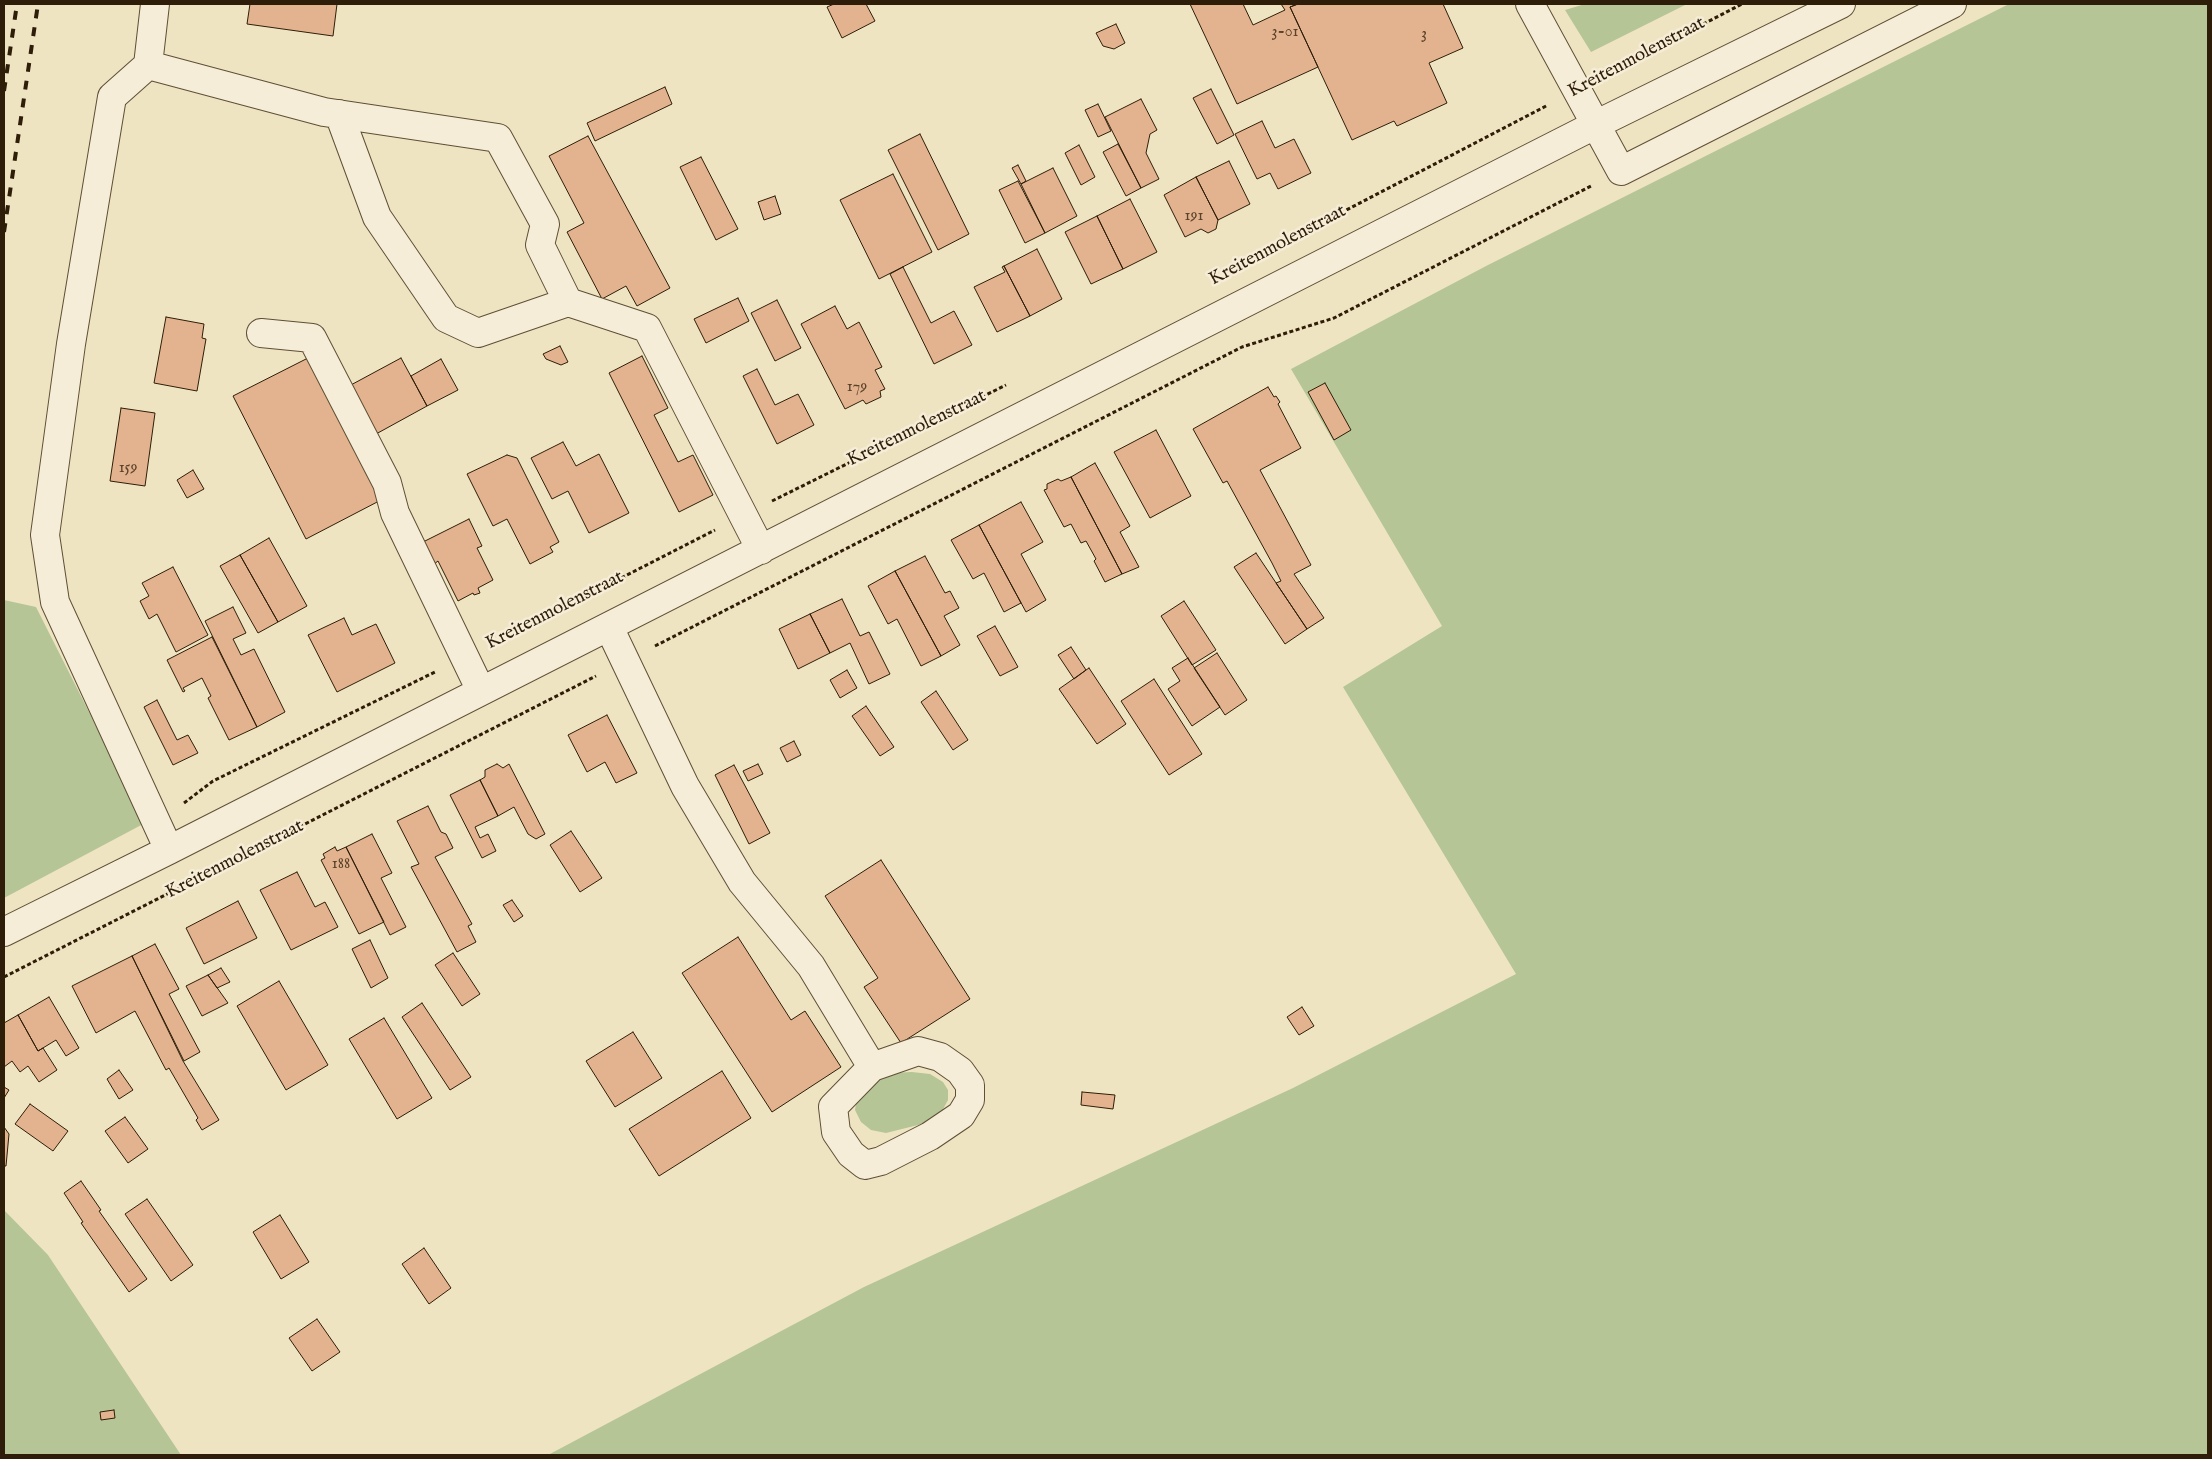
<!DOCTYPE html>
<style>
body{margin:0}
#map{position:relative;width:2212px;height:1459px;overflow:hidden;background:#efe4c1;font-family:"IM FELL English",serif}
canvas{display:block}
.frame{position:absolute;inset:0;border:5px solid #2e1d08;pointer-events:none}
</style>
<div id="map">
<canvas width="2212" height="1459"></canvas>
<div class="frame"></div>
</div>
<script>
const g = document.querySelector('canvas').getContext('2d');
g.lineJoin = 'round';
function fill(path, color) { g.fillStyle = color; g.fill(path, 'evenodd'); }
const toPath = rows => new Path2D(rows.map(r => 'M' + r).join(''));
function stroke(path, color, width, dash) { g.strokeStyle = color; g.lineWidth = width; g.lineCap = dash ? 'butt' : 'round'; g.setLineDash(dash || []); g.stroke(path); }
function drawText(font, color, halo, rows, align = 'center') {
  g.font = font + ' "IM FELL English",serif'; g.lineWidth = 5; g.setLineDash([]); g.textBaseline = 'middle'; g.strokeStyle = halo; g.fillStyle = color; for (const [text, x, y, turn = 0] of rows) {
    g.save(); g.translate(x, y); g.rotate((+turn || 0) * Math.PI / 180); g.textAlign = isNaN(turn) ? turn : align; if (halo) g.strokeText(text, 0, 0); g.fillText(text, 0, 0); g.restore();
  }
}
fill(toPath([
 [1585,4,1687,4,1591,52,1565,10],
 [2009,4,2208,4,2208,1455,548,1455,864,1287,1293,1088,1516,974,1343,687,1442,626,1291,369,1488,265],
 [4,600,36,607,145,823,4,898],
 [912,1072,930,1074,943,1082,948,1090,948,1100,941,1113,922,1124,886,1133,871,1130,861,1122,855,1110,857,1098,870,1081,889,1073],
 [4,1210,48,1255,181,1455,4,1455]
]), '#b5c596');
const building = toPath([
 [250,4,337,4,333,36,247,24,250,4],
 [834,4,866,4,875,21,842,38,827,7,834,4],
 [1190,4,1243,4,1253,25,1285,10,1281,4,1298,4,1290,7,1318,67,1237,104,1190,4],
 [1298,4,1443,4,1463,48,1429,63,1447,103,1397,126,1394,121,1352,140,1290,7,1298,4],
 [1116,24,1125,43,1114,49,1103,46,1096,33,1116,24],
 [665,87,672,104,595,141,587,123,665,87],
 [1211,89,1234,135,1217,144,1193,98,1211,89],
 [1141,99,1157,130,1150,134,1146,153,1159,179,1141,188,1105,117,1141,99],
 [1098,104,1111,131,1098,137,1085,110,1098,104],
 [1262,121,1275,148,1294,139,1311,173,1278,189,1270,173,1257,179,1235,134,1262,121],
 [920,134,969,234,938,250,888,150,920,134],
 [588,136,670,288,637,306,626,286,602,299,567,232,584,223,549,156,588,136],
 [1118,144,1141,188,1126,196,1103,152,1118,144],
 [1079,145,1095,177,1081,185,1065,153,1079,145],
 [701,157,738,229,716,240,680,167,701,157],
 [1229,161,1250,204,1218,220,1196,177,1229,161],
 [1018,165,1026,181,1021,184,1012,168,1018,165],
 [1053,168,1077,216,1045,233,1021,184,1053,168],
 [893,174,932,252,879,279,840,200,893,174],
 [1196,177,1218,220,1216,229,1208,233,1201,229,1185,237,1164,195,1196,177],
 [1018,181,1045,233,1025,243,999,190,1018,181],
 [775,196,781,214,764,220,758,202,775,196],
 [1130,199,1157,252,1123,269,1097,216,1130,199],
 [1097,216,1123,269,1091,284,1065,232,1097,216],
 [1037,249,1062,299,1030,316,1004,266,1037,249],
 [1004,266,1030,316,997,332,974,287,1005,272,1002,267,1004,266],
 [903,267,931,323,954,311,972,345,934,364,890,274,903,267],
 [738,298,749,321,706,343,694,319,738,298],
 [777,300,801,348,775,361,751,313,777,300],
 [835,306,847,329,859,322,882,367,875,370,885,389,880,391,881,397,866,404,863,400,845,409,801,324,835,306],
 [166,317,204,324,202,338,206,339,197,391,154,383,166,317],
 [560,346,568,362,561,365,546,359,543,354,560,346],
 [642,356,668,408,654,415,678,462,693,455,713,495,679,512,609,373,642,356],
 [308,358,381,500,306,539,233,396,308,358],
 [401,358,427,406,376,434,349,386,401,358],
 [441,359,458,390,427,406,411,376,441,359],
 [757,369,775,405,798,394,814,425,777,444,743,376,757,369],
 [1325,383,1351,430,1334,440,1308,392,1325,383],
 [1268,387,1274,397,1276,396,1280,402,1278,404,1301,448,1260,470,1311,565,1294,574,1324,618,1307,629,1276,583,1281,581,1272,563,1227,481,1223,483,1193,429,1268,387],
 [121,408,155,413,145,486,110,481,121,408],
 [1156,430,1191,496,1150,518,1114,452,1156,430],
 [563,442,576,466,599,454,629,513,589,533,568,491,552,499,531,458,563,442],
 [507,455,517,458,559,542,550,547,553,552,530,564,507,519,493,526,467,474,507,455],
 [1095,463,1130,526,1120,532,1139,567,1122,574,1071,477,1095,463],
 [193,470,204,489,187,498,177,480,193,470],
 [1071,477,1122,574,1105,582,1094,561,1096,559,1086,541,1081,543,1071,524,1064,527,1044,490,1047,489,1047,484,1058,479,1061,481,1071,477],
 [1021,502,1043,542,1021,554,1046,600,1026,612,979,525,1021,502],
 [469,519,482,546,477,548,493,580,478,588,480,593,474,595,473,593,458,601,438,561,434,564,423,542,469,519],
 [979,525,1021,603,1004,612,984,573,973,579,951,540,979,525],
 [269,538,307,606,278,622,240,555,269,538],
 [1256,553,1307,629,1285,644,1234,567,1256,553],
 [240,555,278,622,258,633,220,566,240,555],
 [925,556,945,593,950,591,959,608,944,616,960,645,941,656,895,571,925,556],
 [173,567,208,635,176,652,157,614,149,619,140,601,149,596,142,583,173,567],
 [895,571,941,656,921,666,897,619,888,624,868,586,895,571],
 [842,599,860,636,869,632,890,674,869,684,850,643,830,653,810,614,842,599],
 [1184,601,1216,650,1192,665,1161,616,1184,601],
 [233,607,246,633,233,639,241,655,254,649,285,712,257,727,205,621,233,607],
 [810,614,830,653,798,669,779,629,810,614],
 [344,618,352,635,376,624,395,663,337,692,308,635,344,618],
 [995,626,1018,667,1000,676,977,636,995,626],
 [212,637,257,727,229,740,208,698,211,696,202,678,183,688,185,691,183,692,167,660,212,637],
 [1071,647,1086,670,1074,679,1058,655,1071,647],
 [1217,653,1247,700,1225,715,1194,668,1217,653],
 [1188,658,1220,707,1192,726,1168,689,1180,681,1172,668,1188,658],
 [1089,668,1126,724,1097,744,1059,689,1089,668],
 [847,670,857,688,840,698,830,680,847,670],
 [1154,679,1202,754,1169,775,1121,701,1154,679],
 [936,691,968,740,953,750,921,702,936,691],
 [157,700,177,740,188,735,198,753,173,765,144,707,157,700],
 [866,706,894,747,880,756,852,716,866,706],
 [607,715,637,773,616,783,605,762,587,772,568,735,607,715],
 [794,741,801,755,787,762,780,748,794,741],
 [497,764,503,768,509,764,545,834,536,839,528,834,514,807,498,816,480,780,485,777,485,770,497,764],
 [758,764,763,774,748,781,743,771,758,764],
 [734,765,770,833,749,844,715,775,734,765],
 [480,780,498,816,475,827,480,838,488,834,496,851,482,858,450,795,480,780],
 [428,806,441,832,446,834,453,848,435,857,472,924,468,926,476,942,457,952,411,867,419,864,397,821,428,806],
 [571,831,602,878,580,892,550,845,571,831],
 [372,834,392,873,381,878,406,927,390,935,346,847,372,834],
 [335,847,337,851,346,847,384,922,359,934,321,860,325,858,323,854,335,847],
 [881,860,970,999,901,1043,864,987,878,978,825,896,881,860],
 [297,872,315,907,325,902,338,927,291,950,260,890,297,872],
 [512,900,523,916,514,922,503,905,512,900],
 [238,901,257,938,204,964,186,928,238,901],
 [738,937,791,1020,805,1011,841,1067,772,1112,682,973,738,937],
 [370,940,388,978,371,988,352,949,370,940],
 [155,944,179,989,169,994,200,1052,184,1061,132,956,155,944],
 [453,953,480,994,462,1006,435,965,453,953],
 [132,956,183,1061,219,1120,202,1130,196,1120,198,1118,169,1068,166,1070,135,1011,96,1033,72,986,132,956],
 [221,968,230,982,217,988,208,975,221,968],
 [208,975,228,1003,202,1016,186,986,208,975],
 [279,981,328,1065,286,1090,237,1006,279,981],
 [49,997,79,1048,66,1056,56,1040,38,1051,18,1015,49,997],
 [422,1003,471,1077,450,1090,402,1017,422,1003],
 [1302,1007,1314,1026,1299,1035,1287,1017,1302,1007],
 [18,1015,38,1051,43,1048,57,1070,39,1082,28,1066,20,1072,12,1061,4,1067,4,1023,18,1015],
 [384,1018,432,1098,397,1119,349,1039,384,1018],
 [633,1032,662,1078,615,1107,586,1061,633,1032],
 [119,1070,133,1090,119,1099,107,1079,119,1070],
 [722,1071,751,1118,659,1176,629,1129,722,1071],
 [4,1087,9,1090,4,1098,4,1087],
 [1082,1092,1115,1095,1113,1109,1081,1105,1082,1092],
 [30,1104,68,1131,53,1151,15,1124,30,1104],
 [125,1117,148,1149,128,1163,105,1131,125,1117],
 [4,1127,9,1134,6,1166,4,1166,4,1127],
 [81,1181,101,1210,99,1211,147,1279,129,1292,81,1223,83,1222,64,1193,81,1181],
 [147,1199,193,1265,171,1281,125,1214,147,1199],
 [280,1215,309,1262,281,1279,253,1232,280,1215],
 [424,1248,451,1288,429,1304,402,1264,424,1248],
 [317,1319,340,1352,312,1371,289,1338,317,1319],
 [114,1410,115,1418,101,1420,100,1412,114,1410]
]);
fill(building, '#e2b38e');
stroke(building, '#2e1d08', 1);
const minor = toPath([
 [155,4,148,65,324,112,498,138,545,224,540,245,568,302,647,328,761,550],
 [1530,4,1621,171,1952,4],
 [148,65,112,97,71,344,45,535,55,602,169,850],
 [339,114,377,217,446,318,478,333,568,302],
 [261,333,312,338,387,483,395,513,481,691],
 [609,627,685,786,742,882,811,966,872,1067,833,1107,836,1132,851,1154,865,1165,881,1161,930,1136,961,1115,970,1100,970,1085,960,1071,940,1057,918,1051,872,1067],
 [4,932,169,850,1595,125,1841,4]
]);
stroke(minor, '#5e4f36', 30);
stroke(toPath([
 [1605,75,1742,4],
 [1237,267,1548,105],
 [772,501,1006,385],
 [494,643,715,530],
 [655,646,1242,347,1334,318,1593,185],
 [184,803,213,781,437,671],
 [4,977,596,676]
]), '#2e1d08', 3, [4, 2.5]);
stroke(minor, '#f5edd7', 28);
stroke(toPath([
 [4,91,17,4],
 [4,232,38,4]
]), '#2e1d08', 4, [9, 9]);
drawText('16px', '#5b422a', null, [
 ["3-01",1285,33],
 ["3",1424,35],
 ["191",1194,217],
 ["179",857,388],
 ["159",128,469],
 ["188",341,865]
]);
drawText('19px', '#2e1d08', '#f5edd7', [
 ["Kreitenmolenstraat",1637,58,-28],
 ["Kreitenmolenstraat",1278,246,-28],
 ["Kreitenmolenstraat",917,429,-26],
 ["Kreitenmolenstraat",555,611,-27],
 ["Kreitenmolenstraat",235,860,-27]
]);
</script>
